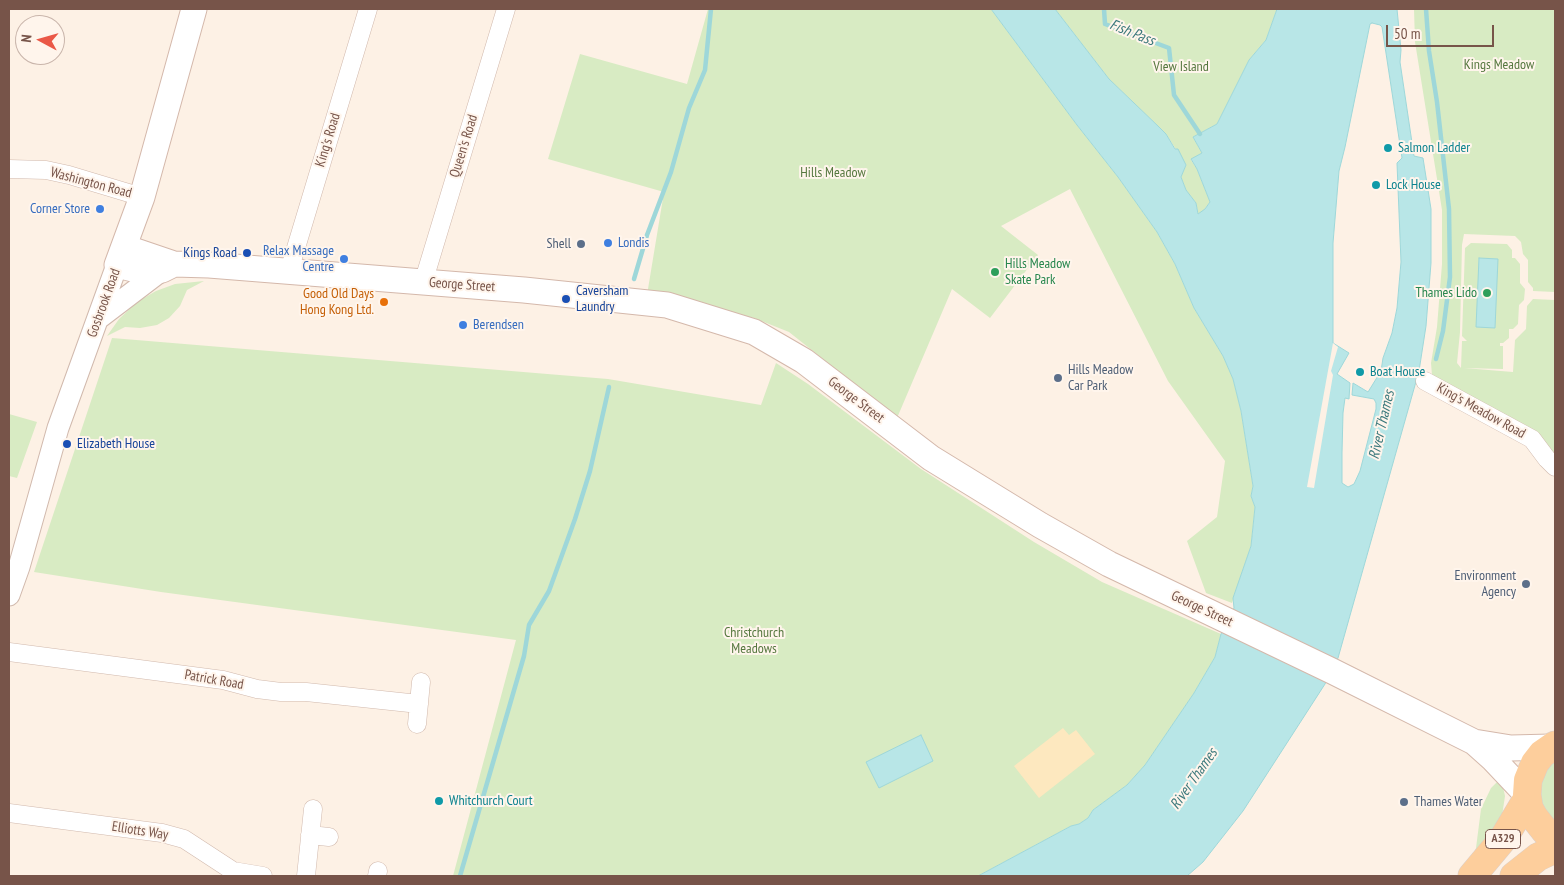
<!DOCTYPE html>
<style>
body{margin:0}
#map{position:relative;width:1564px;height:885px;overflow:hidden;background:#fdf1e5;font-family:"PT Sans Narrow",sans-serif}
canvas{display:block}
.frame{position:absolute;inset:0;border:10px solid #775449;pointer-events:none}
.north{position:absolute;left:15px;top:15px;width:50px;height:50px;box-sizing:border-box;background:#fff5ec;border:1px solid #c9b5ab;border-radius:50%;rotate:276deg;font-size:14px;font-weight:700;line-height:20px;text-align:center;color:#775449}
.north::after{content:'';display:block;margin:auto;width:18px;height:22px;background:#ea5847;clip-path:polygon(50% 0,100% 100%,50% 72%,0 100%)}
.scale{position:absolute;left:1386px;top:25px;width:108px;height:22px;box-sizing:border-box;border:2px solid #775449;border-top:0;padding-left:6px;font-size:15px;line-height:18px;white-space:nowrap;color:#775449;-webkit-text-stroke:4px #fff5ec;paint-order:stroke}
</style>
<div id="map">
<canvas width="1564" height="885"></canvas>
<div class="frame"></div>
<div class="north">N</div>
<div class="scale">50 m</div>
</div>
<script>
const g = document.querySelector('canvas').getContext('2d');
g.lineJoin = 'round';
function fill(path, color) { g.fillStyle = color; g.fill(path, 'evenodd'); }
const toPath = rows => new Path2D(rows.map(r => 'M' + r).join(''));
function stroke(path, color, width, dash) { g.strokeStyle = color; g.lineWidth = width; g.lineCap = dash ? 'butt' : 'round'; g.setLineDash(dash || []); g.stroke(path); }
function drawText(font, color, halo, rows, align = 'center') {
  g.font = font + ' "PT Sans Narrow",sans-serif'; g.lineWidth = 4; g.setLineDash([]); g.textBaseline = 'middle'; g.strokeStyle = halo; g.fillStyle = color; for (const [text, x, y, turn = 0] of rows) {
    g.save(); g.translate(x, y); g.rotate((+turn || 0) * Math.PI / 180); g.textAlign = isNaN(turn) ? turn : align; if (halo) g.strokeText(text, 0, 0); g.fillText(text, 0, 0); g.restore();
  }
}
fill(toPath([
 [708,9,991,9,1077,125,1118,177,1157,232,1175,264,1194,308,1223,356,1233,379,1241,411,1253,486,1251,496,1255,507,1251,546,1232,603,1206,593,1187,541,1217,517,1225,461,1168,381,1070,189,1001,226,1038,255,990,318,952,289,897,418,789,332,754,318,647,295,664,192,548,159,580,54,687,84],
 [1055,9,1277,9,1266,40,1249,60,1217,124,1193,137,1202,153,1191,160,1197,169,1210,202,1201,214,1198,213,1196,203,1186,190,1181,177,1186,165,1166,134,1109,79],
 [1414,9,1555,9,1555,292,1533,291,1533,288,1528,282,1528,260,1523,254,1521,242,1515,236,1464,234,1462,245,1460,332,1457,363,1461,368,1462,341,1467,341,1462,336,1465,248,1471,243,1507,244,1512,250,1512,258,1515,258,1520,264,1520,283,1525,289,1524,300,1519,305,1518,324,1513,329,1509,329,1509,338,1503,343,1500,343,1500,346,1503,346,1503,369,1464,368,1513,372,1515,340,1526,329,1527,306,1533,299,1555,300,1555,463,1435,380,1432,375,1431,363,1437,327,1442,264,1442,210,1415,42],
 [204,281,187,290,180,306,169,318,157,325,140,328,125,327,107,336,119,319,137,302,156,291,175,284],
 [112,338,608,379,761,405,776,363,808,384,921,469,1034,542,1102,582,1221,634,1215,657,1194,693,1145,765,1127,785,1093,810,1088,818,1079,824,1071,826,978,876,453,876,516,640,161,592,34,572],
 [9,414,37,422,17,478,9,476],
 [1555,761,1555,823,1542,806,1539,793,1541,780,1547,769],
 [1501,778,1505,796,1502,816,1472,861,1476,848,1481,809,1491,788]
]), '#d8ebc3');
fill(toPath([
 [1063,728,1069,735,1076,730,1095,754,1039,798,1014,766]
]), '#fde8bf');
const water = toPath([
 [991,9,1055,9,1109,79,1159,127,1166,134,1175,149,1178,149,1186,165,1181,177,1186,190,1196,203,1198,214,1205,209,1210,202,1197,169,1191,159,1202,153,1193,137,1217,124,1249,60,1266,40,1277,9,1397,9,1401,50,1400,62,1414,156,1423,158,1431,209,1431,263,1426,326,1419,371,1338,658,1325,684,1243,811,1203,862,1187,876,978,876,1071,826,1079,824,1088,818,1093,810,1127,785,1145,765,1194,693,1215,657,1221,634,1234,608,1233,598,1251,546,1255,507,1251,496,1253,486,1241,411,1233,379,1223,356,1194,308,1175,264,1157,232,1118,177,1077,125,991,9],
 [1372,23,1380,25,1382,27,1402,158,1397,163,1401,262,1397,308,1392,333,1383,358,1381,371,1368,392,1353,383,1352,395,1374,399,1376,403,1376,409,1360,471,1354,484,1348,487,1342,483,1342,453,1343,413,1345,398,1349,399,1350,383,1337,374,1349,353,1333,343,1333,243,1339,171,1345,147,1370,24,1372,23],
 [1479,258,1498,259,1495,328,1476,327,1479,258],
 [921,735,933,761,879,788,866,762,921,735]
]);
fill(water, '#b8e6e7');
stroke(water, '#9ed7d9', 1);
fill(toPath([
 [1333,343,1338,347,1331,371,1333,375,1314,488,1307,487]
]), '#fdf1e5');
stroke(toPath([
 [1104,9,1105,24,1169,48,1174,95,1200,134],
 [1426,9,1429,51,1437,102,1449,209,1450,277,1443,331,1436,359],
 [634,279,647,235,671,172,689,108,705,70,711,9],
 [460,876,524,656,529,625,549,591,575,519,590,471,609,387]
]), '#9ed7d9', 4.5);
const minor = toPath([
 [9,169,46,170,69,175,142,197],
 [289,271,368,9],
 [423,283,506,9],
 [1425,381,1532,439,1547,459,1555,467],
 [9,652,223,680,257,689,281,692,306,692,419,704],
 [417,724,421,682],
 [9,813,162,833,184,839,233,871,263,876],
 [310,835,329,837],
 [306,876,313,809],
 [377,876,378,871]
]);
const tertiary = toPath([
 [99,318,162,270],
 [9,595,19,567,58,428,117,265]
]);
const secondary = toPath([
 [124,247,174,264,209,265,524,290,667,305,754,332,804,361,931,458,1040,525,1109,564,1332,671,1474,742,1493,759,1527,795],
 [174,264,162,270,145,272,117,265,142,197,194,9],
 [1474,742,1511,748,1551,747]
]);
const primary = toPath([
 [1555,745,1542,754,1535,763,1528,780,1527,795,1529,808,1534,817,1545,831,1555,837],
 [1472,876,1503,839,1527,799],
 [1514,876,1538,857,1555,849]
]);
stroke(minor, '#d1b9ad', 19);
stroke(tertiary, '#d1b9ad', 23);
stroke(secondary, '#d4b8ab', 27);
stroke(primary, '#d9cfcc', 29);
stroke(minor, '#fff', 18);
stroke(tertiary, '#fff', 21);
stroke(secondary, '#fff', 25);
stroke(primary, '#fdce9c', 28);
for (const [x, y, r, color] of [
 [1388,148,5,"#0f9aa8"],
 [1376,185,5,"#0f9aa8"],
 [100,209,5,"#3f7fe0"],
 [608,243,5,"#3f7fe0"],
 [581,244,5,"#5c6f8a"],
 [247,253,5,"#1a4fb4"],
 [344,259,5,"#3f7fe0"],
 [995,272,5,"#2e9e5b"],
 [1487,293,5,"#2e9e5b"],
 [566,299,5,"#1a4fb4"],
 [384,302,5,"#e8710a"],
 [463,325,5,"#3f7fe0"],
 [1360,372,5,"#0f9aa8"],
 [1058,378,5,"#5c6f8a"],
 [67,444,5,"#1a4fb4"],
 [1526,584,5,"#5c6f8a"],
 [439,801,5,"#0f9aa8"],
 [1404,802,5,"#5c6f8a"]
]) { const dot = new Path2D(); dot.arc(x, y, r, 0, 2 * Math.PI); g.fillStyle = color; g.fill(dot); stroke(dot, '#fff5ec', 2); }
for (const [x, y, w] of [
 [1503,839,35]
]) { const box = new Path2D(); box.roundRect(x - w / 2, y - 9.5, w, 19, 4); g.fillStyle = '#fff5ec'; g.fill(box); stroke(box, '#775449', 1); }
drawText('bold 12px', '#775449', null, [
 ["A329",1503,839]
]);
drawText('14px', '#55773e', '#fff5ec', [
 ["Kings Meadow",1499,65],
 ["View Island",1181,67],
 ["Hills Meadow",833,173],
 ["Christchurch",754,633],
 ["Meadows",754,649]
]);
drawText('14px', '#775449', '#fff5ec', [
 ["King's Road",328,140,-73],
 ["Queen's Road",464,146,-73],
 ["Washington Road",91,183,15],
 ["George Street",462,285,4],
 ["Gosbrook Road",104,303,-70],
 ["George Street",856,400,37],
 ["King's Meadow Road",1481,411,29],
 ["George Street",1202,609,25],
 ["Patrick Road",214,680,10],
 ["Elliotts Way",140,831,9]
]);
drawText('14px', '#0d838f', '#fff5ec', [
 ["Salmon Ladder",1398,148],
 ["Lock House",1386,185],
 ["Boat House",1370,372],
 ["Whitchurch Court",449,801]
], 'left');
drawText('14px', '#366cbe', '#fff5ec', [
 ["Corner Store",90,209],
 ["Londis",618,243,"left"],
 ["Relax Massage",334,251],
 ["Centre",334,267],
 ["Berendsen",473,325,"left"]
], 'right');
drawText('14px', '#4e5e75', '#fff5ec', [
 ["Shell",571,244],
 ["Hills Meadow",1068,370,"left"],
 ["Car Park",1068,386,"left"],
 ["Environment",1516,576],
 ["Agency",1516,592],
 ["Thames Water",1414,802,"left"]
], 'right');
drawText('14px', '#164399', '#fff5ec', [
 ["Kings Road",237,253,"right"],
 ["Caversham",576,291],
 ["Laundry",576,307],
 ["Elizabeth House",77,444]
], 'left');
drawText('14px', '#27864d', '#fff5ec', [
 ["Hills Meadow",1005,264],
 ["Skate Park",1005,280],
 ["Thames Lido",1477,293,"right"]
], 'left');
drawText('14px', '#c56008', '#fff5ec', [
 ["Good Old Days",374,294],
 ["Hong Kong Ltd.",374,310]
], 'right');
drawText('italic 15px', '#3c797c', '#fff5ec', [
 ["Fish Pass",1132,33,22],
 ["River Thames",1382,425,-77],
 ["River Thames",1194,779,-55]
]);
</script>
